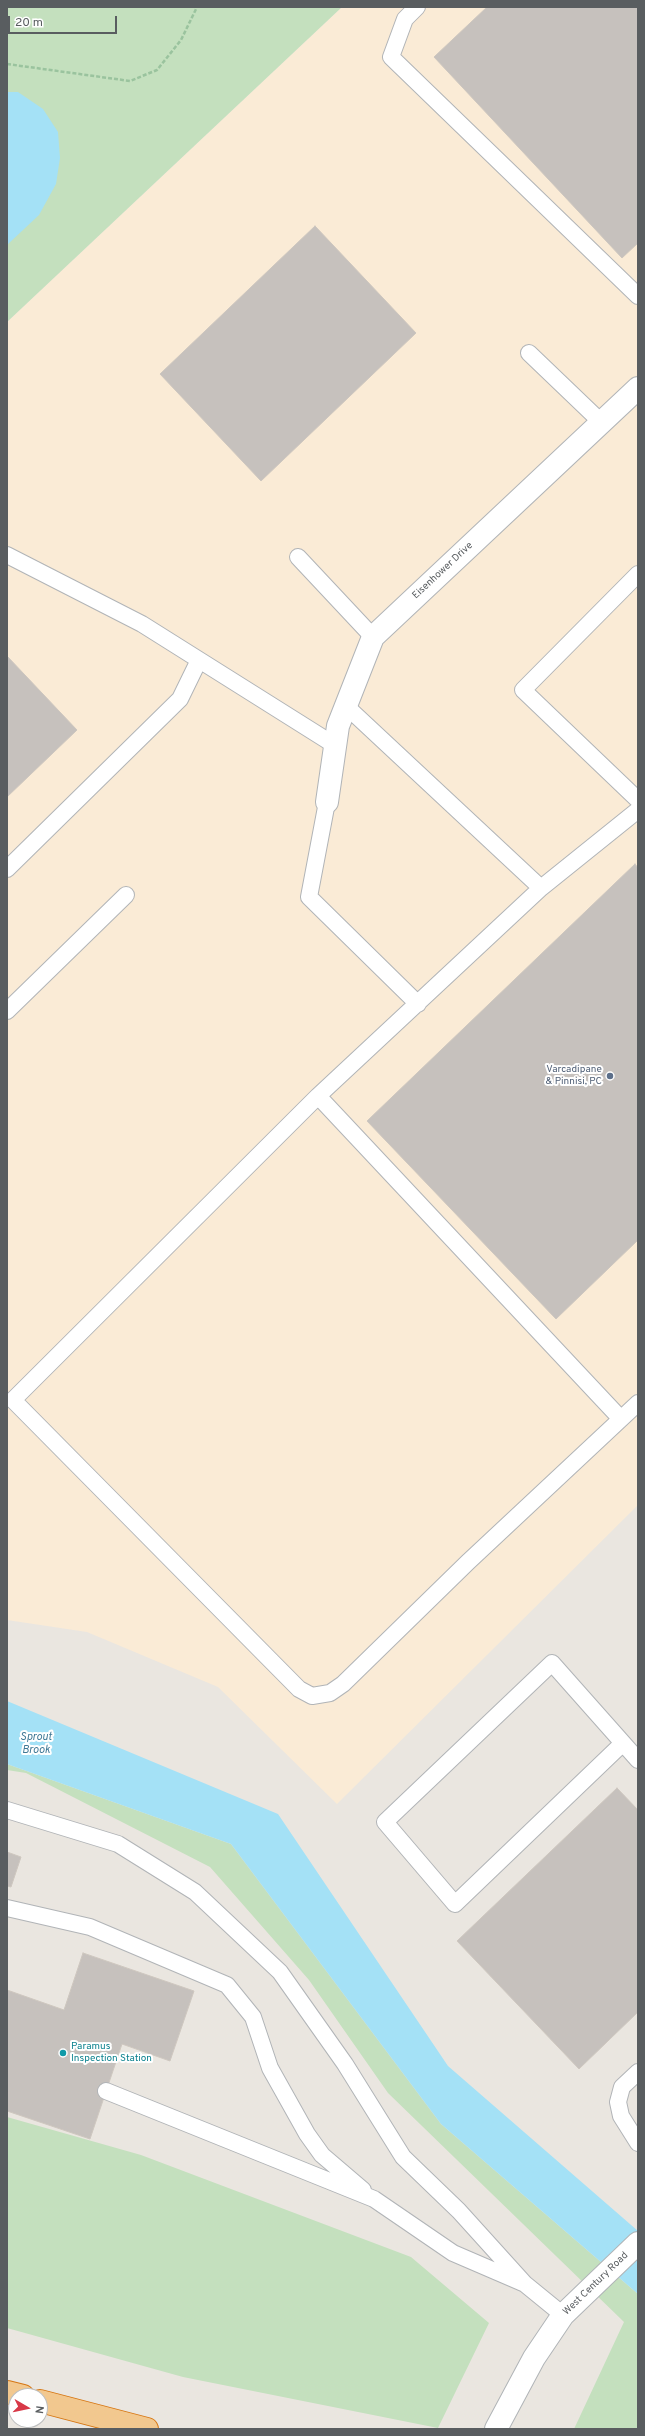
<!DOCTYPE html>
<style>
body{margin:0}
#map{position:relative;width:645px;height:2436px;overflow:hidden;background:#eae6e0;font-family:Overpass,sans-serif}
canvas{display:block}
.frame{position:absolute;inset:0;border:8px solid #595d60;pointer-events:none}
.north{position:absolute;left:8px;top:2388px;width:40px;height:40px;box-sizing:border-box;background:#fff;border:1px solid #bdbebf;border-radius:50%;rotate:99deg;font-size:11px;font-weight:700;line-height:16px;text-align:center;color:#595d60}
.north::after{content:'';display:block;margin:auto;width:14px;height:18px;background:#d83948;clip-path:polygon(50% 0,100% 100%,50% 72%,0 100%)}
.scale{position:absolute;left:8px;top:16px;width:109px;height:18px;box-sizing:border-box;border:2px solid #595d60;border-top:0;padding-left:5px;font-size:12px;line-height:14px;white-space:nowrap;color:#595d60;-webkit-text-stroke:3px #fff;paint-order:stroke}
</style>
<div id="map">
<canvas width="645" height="2436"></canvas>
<div class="frame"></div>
<div class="north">N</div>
<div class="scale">20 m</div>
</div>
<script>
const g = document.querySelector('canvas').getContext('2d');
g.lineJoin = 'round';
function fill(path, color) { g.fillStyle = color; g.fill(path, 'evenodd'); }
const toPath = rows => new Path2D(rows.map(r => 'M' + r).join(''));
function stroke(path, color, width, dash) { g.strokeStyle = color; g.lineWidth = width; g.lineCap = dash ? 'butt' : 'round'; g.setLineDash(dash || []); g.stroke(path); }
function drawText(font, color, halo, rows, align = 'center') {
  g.font = font + ' Overpass,sans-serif'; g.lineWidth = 4; g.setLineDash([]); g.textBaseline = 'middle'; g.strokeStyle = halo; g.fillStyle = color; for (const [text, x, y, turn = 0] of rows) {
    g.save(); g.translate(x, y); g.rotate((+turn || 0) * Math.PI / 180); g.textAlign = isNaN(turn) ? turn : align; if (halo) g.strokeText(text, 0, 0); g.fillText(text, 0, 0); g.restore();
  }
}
fill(toPath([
 [342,7,638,7,638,1505,337,1804,218,1687,87,1632,7,1620,7,322]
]), '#faebd6');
fill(toPath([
 [7,7,342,7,7,322],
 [7,1764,231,1844,441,2124,638,2294,638,2429,574,2429,624,2322,388,2093,309,1980,210,1867,26,1773,7,1770],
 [7,2117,141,2155,411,2257,489,2323,438,2428,183,2377,7,2328]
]), '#c4e0be');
fill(toPath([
 [7,92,18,92,43,109,58,132,60,158,56,184,39,215,7,245],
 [7,1701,278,1814,448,2066,638,2231,638,2294,441,2124,231,1844,7,1764]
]), '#a4e1f6');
const building = toPath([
 [487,7,638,7,638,243,622,258,434,57,487,7],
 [315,226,416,333,261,481,160,374,315,226],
 [7,656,77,730,7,797,7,656],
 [635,864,638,868,638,1240,556,1319,367,1121,635,864],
 [617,1788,638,1810,638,2012,579,2069,457,1941,617,1788],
 [7,1852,21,1857,11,1887,7,1886,7,1852],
 [83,1953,194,1991,170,2061,122,2044,90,2139,7,2111,7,1990,64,2010,83,1953]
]);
fill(building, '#c6c1bd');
stroke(building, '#cec7bf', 1);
const lane = toPath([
 [417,7,405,19,391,57,638,296],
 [529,353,601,422],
 [7,555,142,624,336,746],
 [298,557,373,637],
 [638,574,523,690,638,800],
 [346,706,541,888],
 [327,802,309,897,418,1004],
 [638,810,541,888,318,1096,13,1400,299,1689,312,1696,330,1693,343,1684,468,1562,638,1403],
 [7,869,180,699,199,660],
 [7,1011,126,895],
 [318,1096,621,1419],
 [622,1744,455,1904,385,1822,552,1663,638,1760],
 [7,1810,118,1844,195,1892,280,1972,345,2064,403,2157,459,2211,525,2284,453,2253,374,2199,106,2091],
 [7,1908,90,1927,227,1985,253,2017,270,2068,307,2134,322,2155,363,2190],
 [638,2072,622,2087,618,2102,621,2116,638,2143],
 [525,2284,563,2315]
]);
const street = toPath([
 [327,802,338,726,373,637,638,388]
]);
const secondary = toPath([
 [496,2429,534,2358,563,2315,638,2243]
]);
const highway = toPath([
 [7,2392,23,2396],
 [40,2401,147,2429]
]);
stroke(lane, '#b1b4b7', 18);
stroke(street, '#b1b4b7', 24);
stroke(secondary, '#b0b4b7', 24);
stroke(highway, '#d67714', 24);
stroke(toPath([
 [7,64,130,81,157,70,181,40,197,7]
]), '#9ac39e', 2.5, [4, 2]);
stroke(lane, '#fff', 16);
stroke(street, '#fff', 22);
stroke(secondary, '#fff', 22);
stroke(highway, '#f2c88f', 22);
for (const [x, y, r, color] of [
 [610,1076,4,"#5c6f8a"],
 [63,2053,4,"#0f9aa8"]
]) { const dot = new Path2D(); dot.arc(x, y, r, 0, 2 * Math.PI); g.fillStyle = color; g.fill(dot); stroke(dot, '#fff', 1.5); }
drawText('10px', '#595d60', '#fff', [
 ["Eisenhower Drive",443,571,-43],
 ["West Century Road",596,2284,-44]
]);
drawText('10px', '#4e5e75', '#fff', [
 ["Varcadipane",602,1070],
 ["& Pinnisi, PC",602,1082]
], 'right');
drawText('10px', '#0d838f', '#fff', [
 ["Paramus",71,2047],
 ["Inspection Station",71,2059]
], 'left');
drawText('italic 11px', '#3f7895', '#fff', [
 ["Sprout",36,1738],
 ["Brook",36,1751]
]);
</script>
